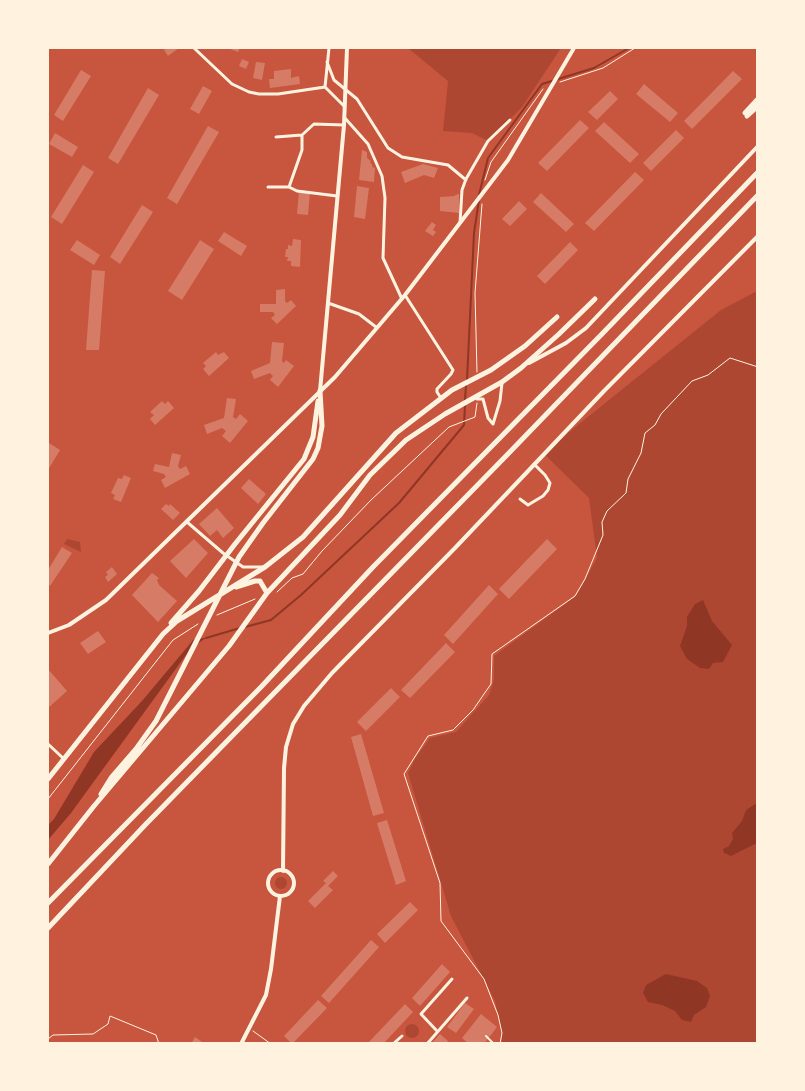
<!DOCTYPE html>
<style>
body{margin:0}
#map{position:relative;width:805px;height:1091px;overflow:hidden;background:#c8553d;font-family:"Alegreya Sans",sans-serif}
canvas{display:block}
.frame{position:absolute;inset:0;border:49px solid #fff3e0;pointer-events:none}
</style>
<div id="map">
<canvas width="805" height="1091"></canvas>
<div class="frame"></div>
</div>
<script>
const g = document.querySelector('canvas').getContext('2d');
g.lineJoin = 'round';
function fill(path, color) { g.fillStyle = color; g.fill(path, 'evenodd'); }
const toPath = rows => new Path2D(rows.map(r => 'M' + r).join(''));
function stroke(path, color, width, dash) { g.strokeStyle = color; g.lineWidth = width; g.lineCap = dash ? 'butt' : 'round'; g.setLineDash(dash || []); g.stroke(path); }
fill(toPath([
 [408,48,561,48,522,107,488,141,472,133,443,131,448,81],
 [757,291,757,1043,502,1043,502,1034,495,1001,451,916,408,773,415,759,430,738,456,732,489,695,494,680,494,656,576,596,597,558,589,498,543,453,721,310],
 [67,539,80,542,81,552,64,544],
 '275 883a6 6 0 1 1 12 0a6 6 0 1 1-12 0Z',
 '405 1031a7 7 0 1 1 14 0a7 7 0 1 1-14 0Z'
]), '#ae4732');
fill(toPath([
 [703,600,712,621,732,645,723,662,713,663,709,669,700,668,687,659,680,646,687,626,687,617,695,604],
 [206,638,191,648,71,813,48,840,48,825,54,819,94,752,142,701,194,639],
 [757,803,757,843,731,856,724,853,723,849,729,846,733,839,732,833,742,821,746,810],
 [666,974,697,981,707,988,710,996,706,1007,694,1015,691,1022,682,1020,675,1011,662,1005,648,1002,643,993,646,985]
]), '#8f3625');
stroke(toPath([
 [479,195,488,158,542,84,594,68,629,48],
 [467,380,474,233,479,200],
 [465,400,466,385],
 [245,627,271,620,301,595,399,503,464,425,465,405],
 [206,638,240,628]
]), '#8f3625', 2);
fill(toPath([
 [167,48,179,48,168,56,164,50],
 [231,48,240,48,238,52,230,49],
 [242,59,249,62,246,69,239,66],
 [256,62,265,63,262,80,253,78],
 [291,69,291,78,299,76,300,84,270,88,269,79,274,79,274,71],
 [81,70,91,76,63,121,54,115],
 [733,71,742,79,692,129,684,121],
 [644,84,678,113,670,122,636,94],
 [203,86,212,91,199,114,190,109],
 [148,88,159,95,118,164,108,158],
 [610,91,618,99,597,120,588,112],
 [580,120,589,128,547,171,538,163],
 [604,122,639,154,630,163,595,131],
 [208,126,219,132,177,204,167,198],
 [676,130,684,138,651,171,643,163],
 [55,133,78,147,72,157,49,144],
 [362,150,367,152,367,158,371,161,370,163,372,164,372,167,375,168,374,182,359,180],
 [423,164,438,168,434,178,424,175,405,183,401,172],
 [83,165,94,172,62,224,51,217],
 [635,172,644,180,594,231,585,223],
 [357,186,369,188,365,219,354,217],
 [299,191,310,192,308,215,297,214],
 [541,193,574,224,566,232,533,202],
 [459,194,459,213,440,211,440,197,455,196,455,195],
 [519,201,527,209,510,226,502,219],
 [142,205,153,212,120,264,110,257],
 [432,222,436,225,433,230,436,232,433,236,425,231],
 [224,232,247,246,241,256,218,241],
 [293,239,301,240,300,267,291,266,291,261,287,261,288,257,285,257,286,249,288,249,288,245,292,246],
 [77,240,100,255,94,265,70,250],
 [200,240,214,249,182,300,168,291],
 [570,242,578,250,545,284,537,276],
 [92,270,105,271,99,350,86,350],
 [285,289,285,301,287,303,291,300,296,306,277,324,271,318,275,315,273,312,260,312,260,304,276,304,276,290],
 [272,342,284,343,282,361,284,363,286,360,294,366,278,387,270,380,273,376,270,373,254,379,251,371,270,363],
 [216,352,218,355,224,352,229,358,209,376,203,369,206,366,203,363],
 [227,398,236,399,233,417,236,419,240,414,248,421,230,443,222,436,226,431,222,428,207,434,204,425,224,418],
 [162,401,165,404,168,401,174,408,155,425,150,419,154,415,150,412],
 [49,443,60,450,48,470,48,446],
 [172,453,181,455,178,466,180,469,186,466,190,474,165,488,161,480,166,477,164,474,153,471,155,464,169,467],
 [124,475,131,478,121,502,113,499,115,495,111,493,118,478,122,479],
 [249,479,266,494,258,504,241,488],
 [166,504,169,506,170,504,180,513,173,520,161,509],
 [217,508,234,528,223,538,217,530,210,536,199,524],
 [194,539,208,553,186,578,170,561],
 [547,539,557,549,509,599,499,589],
 [62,547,72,553,50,586,48,584,48,570],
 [112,567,117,574,108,582,105,577,108,575,106,572],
 [152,573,159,578,157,580,159,585,177,601,158,622,132,595],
 [489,585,498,594,453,644,444,635],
 [98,631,106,642,88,654,80,643],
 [446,643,455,652,410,698,401,690],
 [48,669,67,691,48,708],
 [391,688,400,697,366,731,357,722],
 [361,734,384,813,373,816,351,737],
 [387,820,406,881,396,885,377,823],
 [333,871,338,876,328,886,333,890,315,908,308,901,326,883,323,881],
 [410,902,418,910,385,943,377,934],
 [371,940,379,947,329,1003,321,996],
 [442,964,450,972,420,1006,412,998],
 [318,1000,327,1008,292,1044,284,1036],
 [465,1003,474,1009,456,1033,447,1027],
 [405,1004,413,1012,383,1044,367,1044],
 [481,1014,497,1027,484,1044,469,1044,462,1038],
 [440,1034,448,1041,446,1044,431,1044],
 [195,1037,205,1044,191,1044]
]), '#d67c66');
stroke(toPath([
 [560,82,603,68,635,48],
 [485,180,491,162,543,89],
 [477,372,475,293,482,204],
 [277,592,292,578,303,574,322,551,371,500,449,427,475,417,477,403],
 [217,615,255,599],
 [48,799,173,640,198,624],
 [253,1031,271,1044],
 [48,1039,53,1035,93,1034,108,1024,110,1016,156,1035,159,1044],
 [500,1044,502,1033,498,1015,484,979,441,921,440,883,404,774,428,736,453,730,473,710,484,694,491,684,492,654,575,596,585,579,603,535,602,522,607,511,626,493,628,479,641,453,645,433,655,425,661,414,692,381,708,375,730,358,758,367]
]), '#fff3e0', 1);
stroke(toPath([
 [486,1036,494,1044]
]), '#fff3e0', 2);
stroke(toPath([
 [194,48,232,84,249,92,259,94,278,94,325,87],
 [329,48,325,87,344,106],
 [327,62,334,80,357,99,388,148,402,157,448,165,466,180],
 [344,117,368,144,382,176,385,198,383,258,402,299],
 [276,137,302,135],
 [268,187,289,187,302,150,302,135,314,124,344,125],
 [289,187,297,191,337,196],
 [460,223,462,190,466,179,488,141,510,120],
 [405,295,453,370,451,374,437,389,437,392,441,398],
 [328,303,359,314,376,327],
 [477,399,483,399,488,418,493,424,500,401,502,383],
 [520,499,528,505,543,496,548,490,550,483,545,475,534,464],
 [187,522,223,553,243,567,263,567],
 [48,744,64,759],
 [437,1031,421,1014,452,979],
 [393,1044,402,1036],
 [427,1044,467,998]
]), '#fff3e0', 3);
stroke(toPath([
 '268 883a13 13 0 1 1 26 0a13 13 0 1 1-26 0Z',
 [283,871,284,768,286,747,293,724,304,706,332,673,455,548,604,391,758,236],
 [241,1044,266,995,271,969,280,896]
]), '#fff3e0', 4);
stroke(toPath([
 [529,363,566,343,586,328,758,146],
 [320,391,344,125,347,48],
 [48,633,69,625,106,600,335,377,405,295,508,160,574,48]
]), '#fff3e0', 4);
stroke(toPath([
 [745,113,758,99],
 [747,116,758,106],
 [236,587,255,581,260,581,267,593],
 [171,623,199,591,235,544,304,459,313,437,318,401],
 [48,779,163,634,177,621,265,567,303,537,396,433,452,390,491,370,525,346,557,317],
 [101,794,111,778,136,749,156,721,239,557,263,523,313,459,318,448,322,426,320,391],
 [48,864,94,806,229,646,267,593,340,515,370,475,406,440,445,414,502,382,521,368,559,334,595,299]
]), '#fff3e0', 5);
stroke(toPath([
 [48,903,261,687,373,567,601,335,758,172],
 [48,928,146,824,506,456,758,195]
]), '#fff3e0', 5);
</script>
